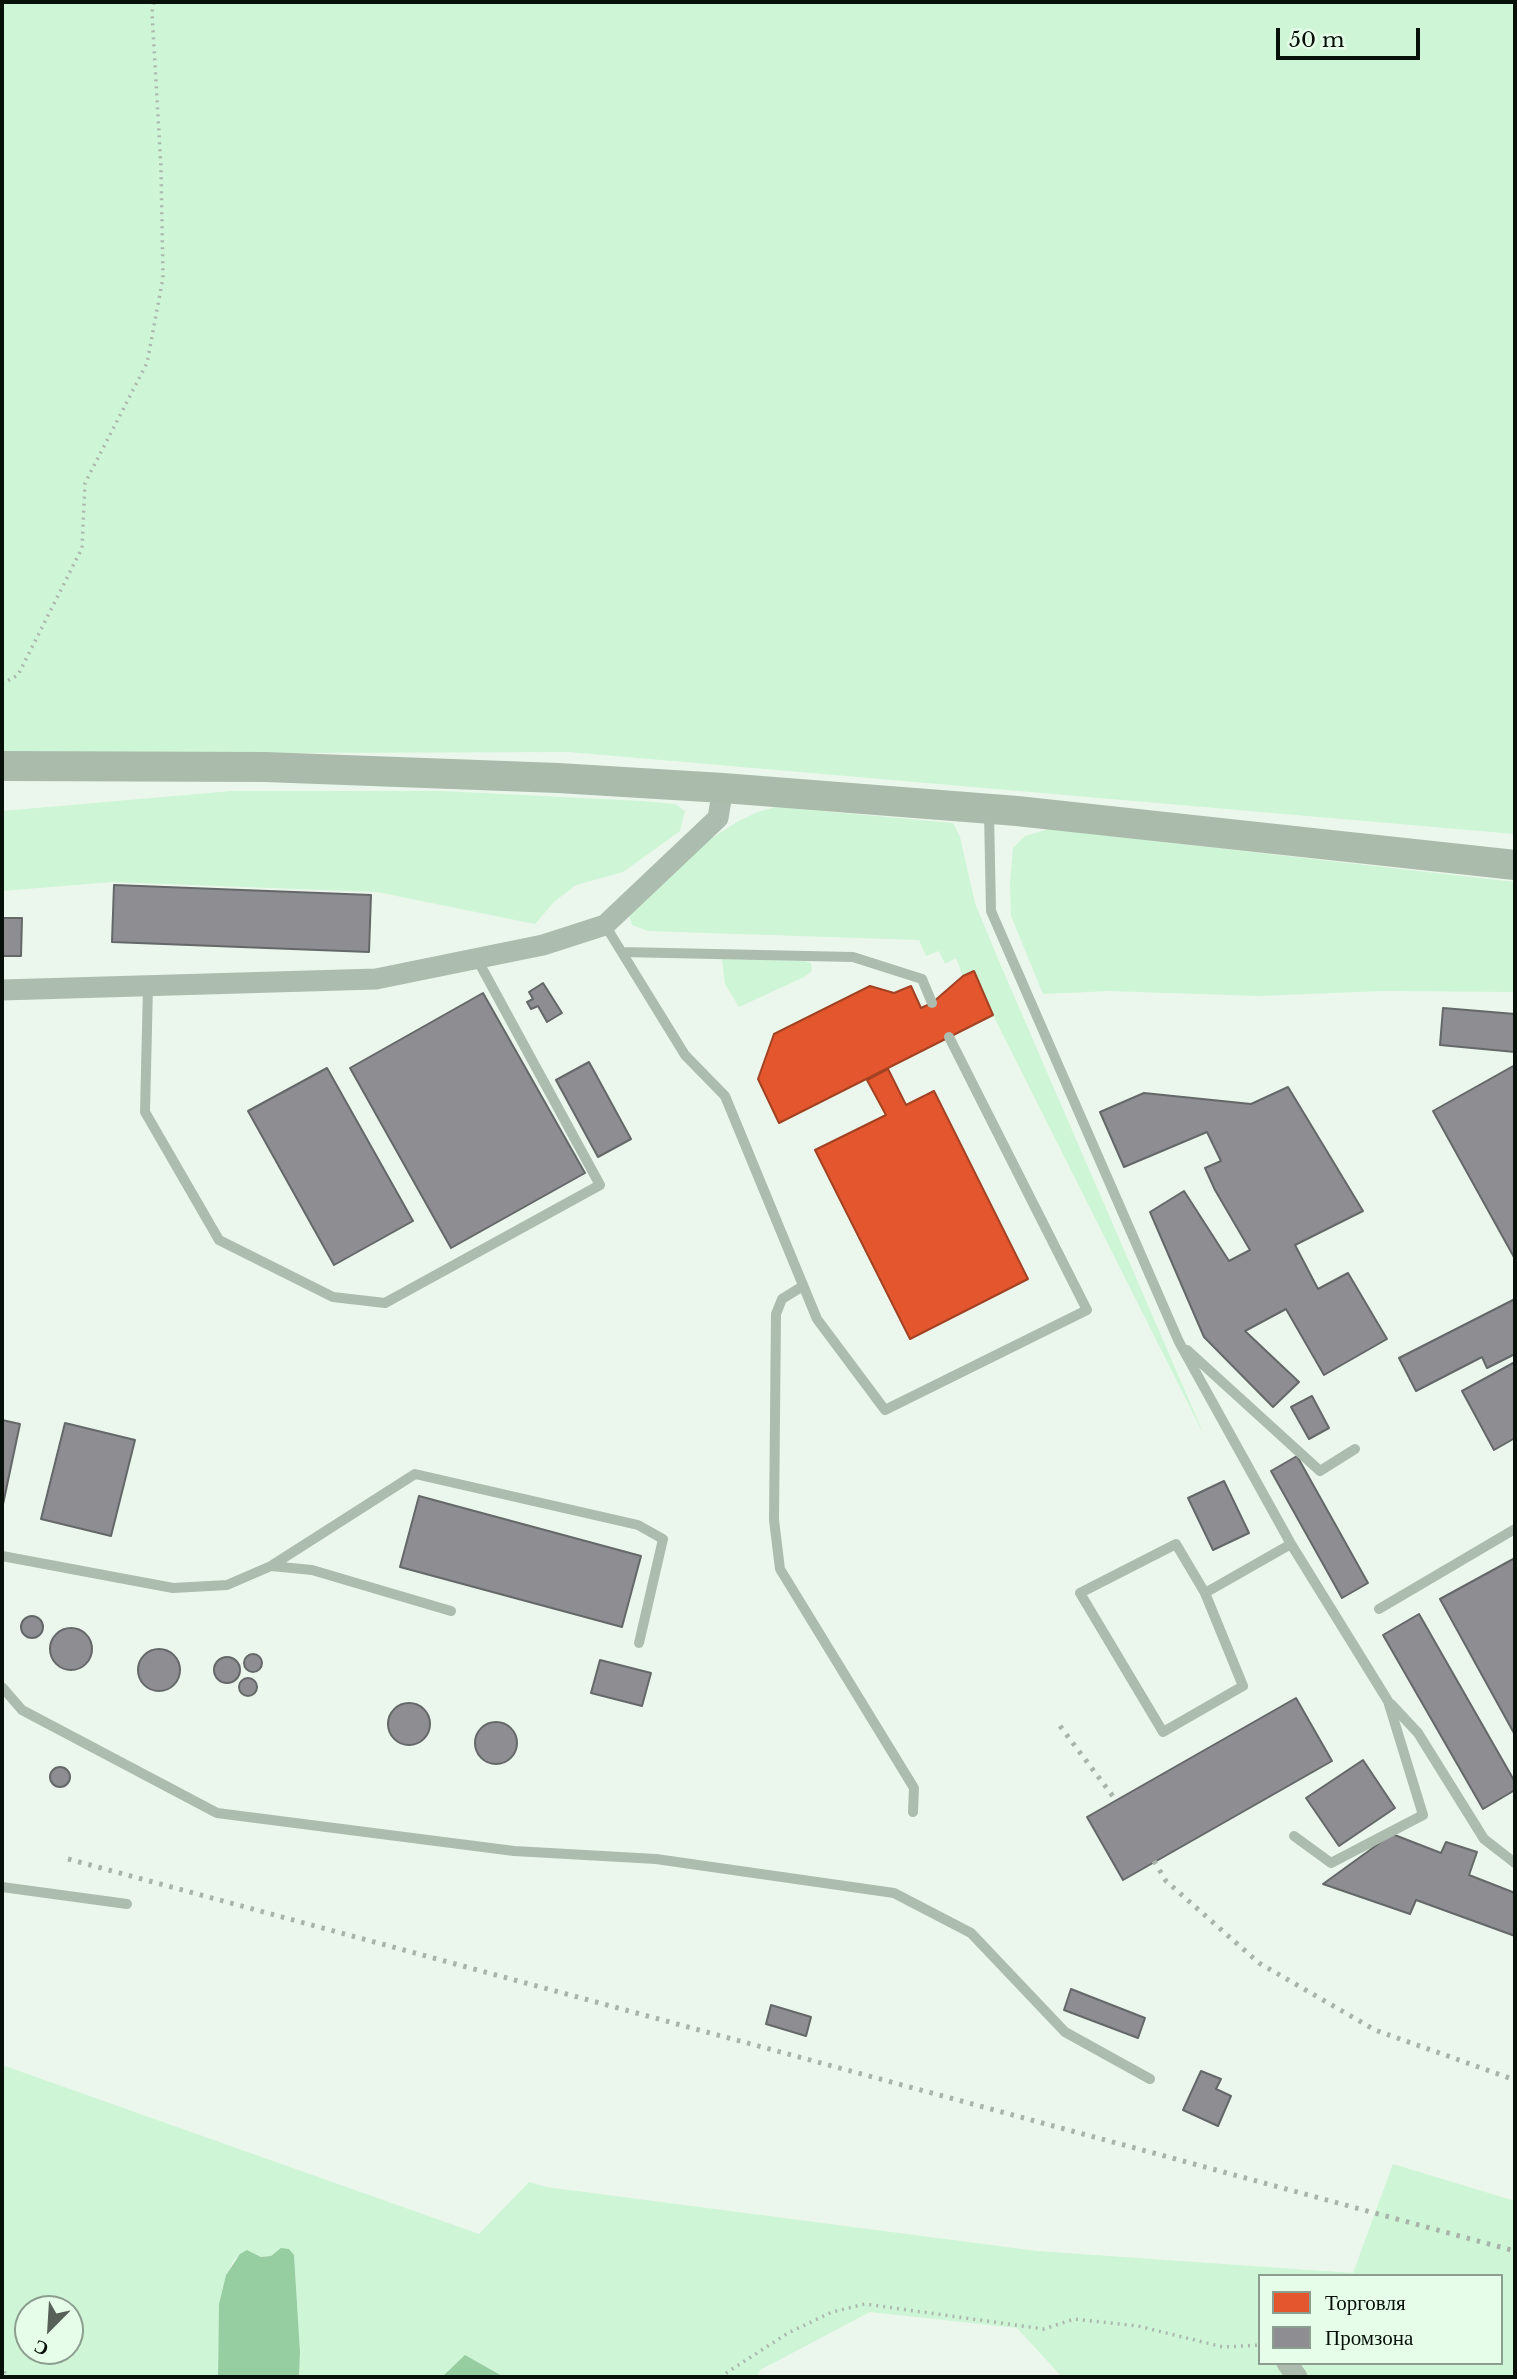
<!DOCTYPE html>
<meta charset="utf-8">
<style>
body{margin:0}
#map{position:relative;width:1517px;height:2379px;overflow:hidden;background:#ebf7ec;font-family:"Libre Baskerville",serif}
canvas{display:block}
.frame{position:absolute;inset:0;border:4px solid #071009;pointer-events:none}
.legend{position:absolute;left:1258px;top:2274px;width:245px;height:91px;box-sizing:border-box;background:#e5fde9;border:2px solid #8c9e8f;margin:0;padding:9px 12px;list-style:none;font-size:21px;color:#071009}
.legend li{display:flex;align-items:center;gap:14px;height:35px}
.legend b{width:35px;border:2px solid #8c9e8f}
.north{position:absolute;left:14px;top:2295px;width:70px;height:70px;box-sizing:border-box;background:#e5fde9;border:2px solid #8c9e8f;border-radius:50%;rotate:204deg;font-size:19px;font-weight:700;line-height:28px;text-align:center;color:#071009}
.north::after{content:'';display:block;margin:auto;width:24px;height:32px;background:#576158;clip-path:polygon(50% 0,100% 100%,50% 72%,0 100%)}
.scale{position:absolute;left:1276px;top:28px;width:144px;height:32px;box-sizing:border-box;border:4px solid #071009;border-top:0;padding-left:9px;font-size:21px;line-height:24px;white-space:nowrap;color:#071009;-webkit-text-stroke:5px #e5fde9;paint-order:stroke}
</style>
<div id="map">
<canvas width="1517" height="2379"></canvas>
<div class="frame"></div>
<ul class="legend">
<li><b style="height:19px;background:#e4572e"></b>Торговля</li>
<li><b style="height:19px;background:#8d8d92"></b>Промзона</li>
</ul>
<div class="north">С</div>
<div class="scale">50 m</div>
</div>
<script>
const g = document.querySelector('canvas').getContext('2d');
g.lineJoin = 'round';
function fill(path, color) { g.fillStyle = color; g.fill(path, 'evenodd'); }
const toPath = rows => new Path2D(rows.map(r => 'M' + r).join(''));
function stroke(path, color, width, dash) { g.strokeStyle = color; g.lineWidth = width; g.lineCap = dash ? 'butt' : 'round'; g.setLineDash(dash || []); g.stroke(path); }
fill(toPath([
 [2,2,1515,2,1515,834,569,752,2,754],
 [232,791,443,791,641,801,675,804,685,811,680,831,623,872,576,885,554,902,535,924,377,892,112,882,2,891,2,811],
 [776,807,953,823,960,837,975,903,998,959,1205,1437,993,1015,974,971,963,976,956,958,945,964,939,951,926,956,919,940,648,931,632,925,628,910,647,880,737,822,758,812],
 [1049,829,1515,882,1515,992,1384,991,1258,996,1110,991,1043,994,1011,916,1010,884,1013,848,1025,836],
 [722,959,805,961,811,963,812,971,804,977,739,1007,725,984],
 [2,2065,479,2234,529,2182,546,2187,1037,2251,1353,2273,1393,2164,1515,2201,1515,2377,1062,2377,1017,2328,870,2312,760,2370,758,2377,504,2377,466,2356,442,2377,299,2377,300,2352,294,2255,280,2249,271,2256,261,2257,247,2250,234,2260,226,2275,219,2304,218,2377,2,2377],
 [1260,2276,1501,2276,1501,2363,1260,2363],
 [28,2309,70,2309,70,2351,28,2351]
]), '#cef5d5');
fill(toPath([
 [281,2248,289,2249,294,2255,300,2352,299,2377,218,2377,219,2304,226,2275,240,2254,247,2250,261,2257,271,2256],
 [465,2355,504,2377,442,2377]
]), '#96cea2');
const shops = toPath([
 [974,971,993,1015,779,1123,758,1079,774,1034,870,986,894,993,911,986,921,1008,932,1003,963,976,974,971],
 [888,1069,906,1105,934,1091,1028,1279,910,1339,815,1150,886,1115,867,1080,888,1069]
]);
fill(shops, '#e4572e');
stroke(shops, '#a24223', 2);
const industry = toPath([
 [114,885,371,895,369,952,112,942,114,885],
 [2,918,22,918,21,956,2,956,2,918],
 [543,983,562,1013,547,1022,538,1006,531,1009,527,1002,533,999,529,992,543,983],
 [483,993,585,1173,451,1248,350,1068,483,993],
 [1443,1008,1515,1014,1515,1052,1440,1045,1443,1008],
 [589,1062,631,1139,598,1157,556,1080,589,1062],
 [1515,1065,1515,1259,1433,1111,1515,1065],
 [327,1068,413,1221,334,1265,248,1111,327,1068],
 [1288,1087,1363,1211,1295,1245,1318,1289,1348,1273,1387,1339,1324,1375,1286,1309,1245,1331,1299,1382,1273,1407,1204,1337,1150,1212,1184,1191,1229,1261,1250,1250,1215,1190,1205,1168,1221,1161,1207,1132,1124,1167,1100,1112,1144,1093,1251,1104,1288,1087],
 [1515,1299,1515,1354,1487,1368,1482,1357,1416,1391,1399,1358,1515,1299],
 [1515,1362,1515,1438,1494,1450,1462,1391,1515,1362],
 [1312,1396,1329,1428,1309,1439,1291,1407,1312,1396],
 [2,1420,20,1424,2,1509,2,1420],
 [65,1423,135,1440,111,1536,41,1519,65,1423],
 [1297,1456,1368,1583,1342,1598,1271,1471,1297,1456],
 [1224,1481,1249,1533,1213,1550,1188,1498,1224,1481],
 [419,1496,641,1556,622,1627,400,1567,419,1496],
 [1515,1558,1515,1735,1440,1599,1515,1558],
 [1419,1614,1515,1782,1515,1790,1483,1809,1383,1635,1419,1614],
 '21 1627a11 11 0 1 1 22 0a11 11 0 1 1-22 0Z',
 '50 1649a21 21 0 1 1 42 0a21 21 0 1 1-42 0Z',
 '138 1670a21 21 0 1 1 42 0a21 21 0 1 1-42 0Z',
 '244 1663a9 9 0 1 1 18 0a9 9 0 1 1-18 0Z',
 '214 1670a13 13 0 1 1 26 0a13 13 0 1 1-26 0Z',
 [600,1660,651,1673,642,1706,591,1693,600,1660],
 '239 1687a9 9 0 1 1 18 0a9 9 0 1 1-18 0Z',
 [1296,1698,1332,1761,1123,1880,1087,1817,1296,1698],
 '388 1724a21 21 0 1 1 42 0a21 21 0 1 1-42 0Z',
 '475 1743a21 21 0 1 1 42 0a21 21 0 1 1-42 0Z',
 [1363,1760,1395,1808,1339,1846,1306,1798,1363,1760],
 '50 1777a10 10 0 1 1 20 0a10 10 0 1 1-20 0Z',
 [1392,1834,1441,1853,1446,1842,1477,1852,1469,1875,1515,1893,1515,1936,1416,1900,1410,1914,1323,1884,1392,1834],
 [1071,1989,1145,2018,1138,2038,1064,2010,1071,1989],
 [771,2005,811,2017,806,2036,766,2024,771,2005],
 [1201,2071,1221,2079,1216,2089,1231,2096,1218,2126,1183,2110,1201,2071]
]);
fill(industry, '#8d8d92');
stroke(industry, '#656869', 2);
stroke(toPath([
 [2,684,18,675,82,548,85,483,147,363,163,278,161,168,152,12,154,2],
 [2,2365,6,2377],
 [720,2377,788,2333,832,2312,865,2304,1044,2329,1074,2319,1138,2326,1223,2347,1260,2345]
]), '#acb8ae', 3.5, [2, 5]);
stroke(toPath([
 [989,812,991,911,1179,1342,1291,1544,1388,1701,1423,1815,1331,1863,1294,1836],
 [605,925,685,1055,725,1096,817,1319,885,1410,1087,1310,949,1037],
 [622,952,853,957,922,979,932,1003],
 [148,986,145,1112,219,1240,333,1297,385,1303,600,1185,477,959],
 [803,1286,782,1299,776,1314,774,1520,780,1569,914,1788,913,1812],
 [1187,1350,1320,1471,1355,1449],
 [2,1556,173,1588,227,1585,271,1566,415,1474,638,1525,663,1539,639,1643],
 [271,1566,312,1570,451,1611],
 [1205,1593,1176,1544,1080,1593,1163,1732,1243,1686,1205,1593,1291,1544],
 [1379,1609,1515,1529],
 [2,1687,22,1710,217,1813,514,1851,656,1859,894,1893,971,1933,1065,2032,1150,2079],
 [1391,1704,1418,1733,1484,1839,1515,1863],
 [2,1887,127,1904]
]), '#acbcaf', 10);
stroke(toPath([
 [2,990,376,979,543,945,605,925,718,818,723,788],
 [1287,2363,1297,2377]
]), '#acbcaf', 21);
stroke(toPath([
 [2,766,265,767,558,778,723,788,1017,811,1515,865]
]), '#aabbac', 30);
stroke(toPath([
 [1060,1726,1115,1799],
 [68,1859,1515,2251],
 [1154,1861,1166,1881,1259,1963,1375,2030,1515,2080]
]), '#a8b4a9', 5, [3.5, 7]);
</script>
